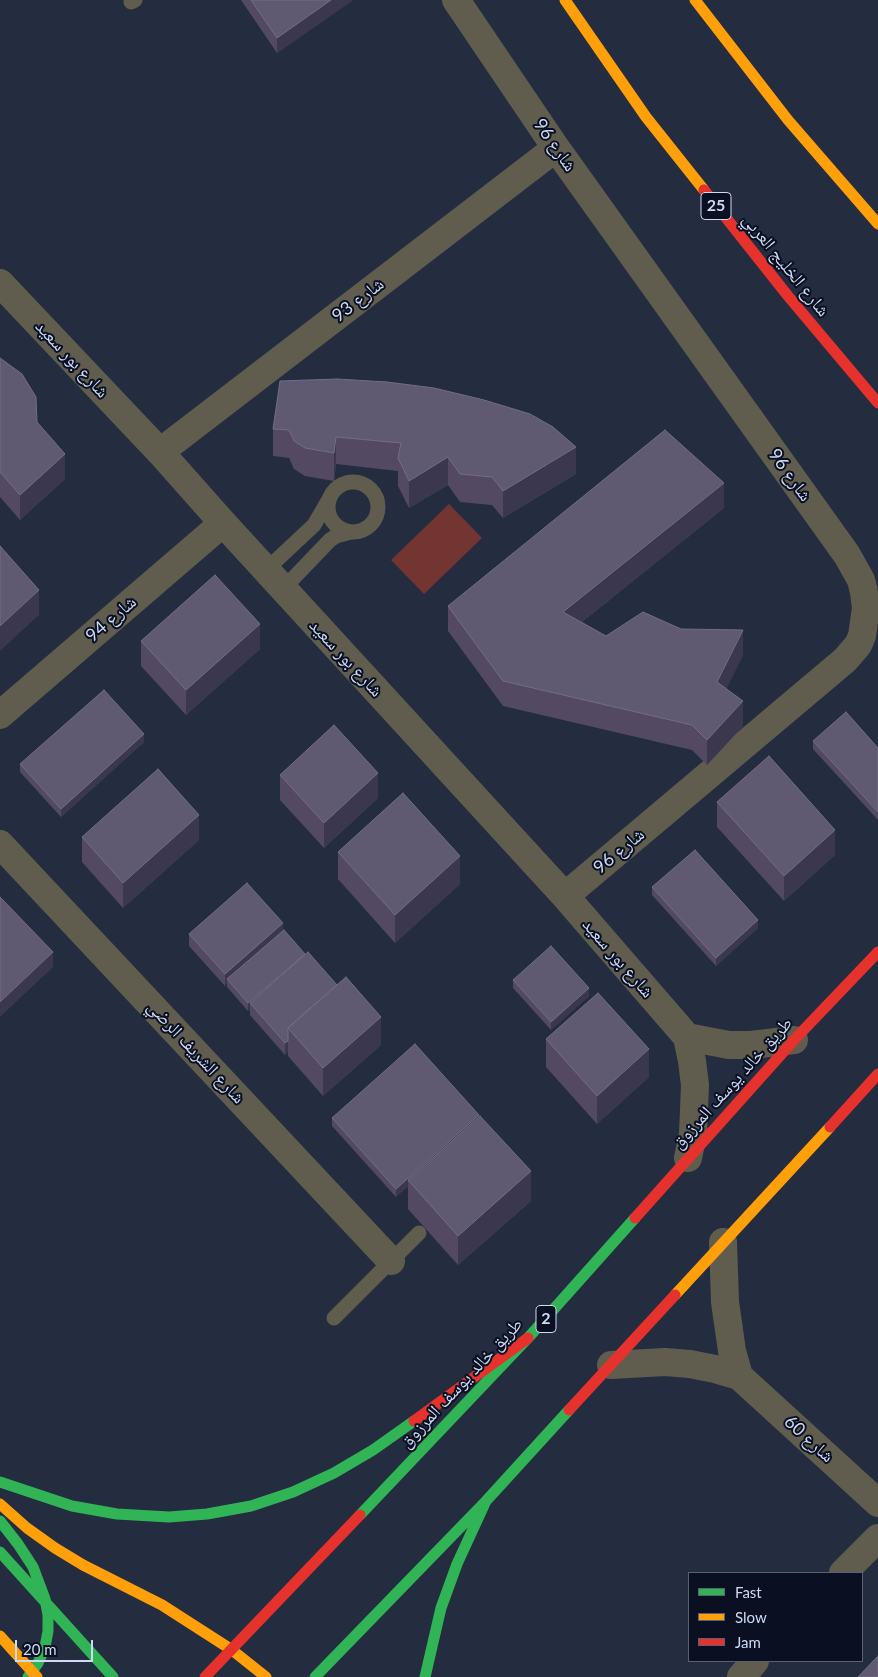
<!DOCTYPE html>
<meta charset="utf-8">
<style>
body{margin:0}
#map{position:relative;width:878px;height:1677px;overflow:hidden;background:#242c40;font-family:Lato,sans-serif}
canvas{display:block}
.legend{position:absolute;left:688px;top:1572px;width:175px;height:90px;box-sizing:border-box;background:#0a1022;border:1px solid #586176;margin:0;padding:6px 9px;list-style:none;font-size:15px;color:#cedaf4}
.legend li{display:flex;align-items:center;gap:10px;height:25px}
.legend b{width:25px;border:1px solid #586176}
.scale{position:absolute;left:15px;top:1640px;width:78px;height:22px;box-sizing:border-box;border:2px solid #cedaf4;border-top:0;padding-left:6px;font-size:15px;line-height:18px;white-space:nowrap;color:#cedaf4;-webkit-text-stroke:4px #0a1022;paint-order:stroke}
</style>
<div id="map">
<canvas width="878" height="1677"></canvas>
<ul class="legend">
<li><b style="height:6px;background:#30b455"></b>Fast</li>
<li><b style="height:6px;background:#ff9f0a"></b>Slow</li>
<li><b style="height:6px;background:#e5322d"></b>Jam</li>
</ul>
<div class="scale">20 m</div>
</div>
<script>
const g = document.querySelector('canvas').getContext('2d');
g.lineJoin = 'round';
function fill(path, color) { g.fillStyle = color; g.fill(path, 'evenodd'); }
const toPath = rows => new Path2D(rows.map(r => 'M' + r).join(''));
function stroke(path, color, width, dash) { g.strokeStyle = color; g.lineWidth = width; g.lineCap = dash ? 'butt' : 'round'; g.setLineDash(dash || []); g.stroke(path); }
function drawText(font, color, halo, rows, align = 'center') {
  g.font = font + ' Lato,"Noto Naskh Arabic",sans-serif'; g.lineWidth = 4; g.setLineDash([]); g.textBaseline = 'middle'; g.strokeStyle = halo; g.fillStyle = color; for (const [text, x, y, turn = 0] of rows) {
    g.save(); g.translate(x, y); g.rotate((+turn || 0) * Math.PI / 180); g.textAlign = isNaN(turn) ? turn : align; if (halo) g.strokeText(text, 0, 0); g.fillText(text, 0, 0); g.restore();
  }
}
fill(toPath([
 [449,504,482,538,424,594,391,560]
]), '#723532');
stroke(toPath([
 [131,2,135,0],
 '328 507a25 25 0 1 1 50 0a25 25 0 1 1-50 0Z',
 [266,570,314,525,328,501],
 [283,589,330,540,336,536,351,532],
 [334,1318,419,1233]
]), '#615d4e', 15);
stroke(toPath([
 [456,0,556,148,847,555,861,580,864,592,866,608,862,636,858,645,845,660,565,896],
 [0,283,160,452,223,523,565,896,687,1037,692,1061,695,1085,693,1134,688,1158],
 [160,452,556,148],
 [0,715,223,523],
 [0,844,391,1261],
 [687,1037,729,1045,751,1045,794,1040],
 [723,1242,725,1302,732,1351,739,1376],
 [611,1365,665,1362,690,1364,715,1369,739,1376,878,1503],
 [843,1573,878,1538],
 [741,1677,755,1661]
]), '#615d4e', 28);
stroke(toPath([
 [0,1482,72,1506,117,1514,169,1517,207,1514,251,1506,293,1492,334,1473,373,1450,414,1421],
 [360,1515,528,1338,635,1218],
 [0,1521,18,1544,33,1567,45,1599,48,1615,48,1631,45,1647,38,1663,28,1677],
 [0,1552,113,1677],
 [315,1677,486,1501,569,1410],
 [425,1677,441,1608,457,1564,486,1501]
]), '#30b455', 11);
stroke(toPath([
 [565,0,646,117,704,190],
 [695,0,788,120,878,224],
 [675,1295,830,1127],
 [0,1504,27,1528,55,1548,83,1565,162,1605,232,1650,266,1677],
 [0,1636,37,1677]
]), '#ff9f0a', 11);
stroke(toPath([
 [704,190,788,296,878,403],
 [830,1127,878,1074],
 [635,1218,794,1040,878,952],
 [569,1410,675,1295],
 [414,1421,528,1338],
 [205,1677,360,1515]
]), '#e5322d', 11);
fill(toPath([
 [241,0,353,0,277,53],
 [0,358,65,479,20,520,0,497],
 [280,381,576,474,503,518,492,505,460,502,448,485,409,508,398,486,398,471,336,464,334,481,305,476,294,469,289,458,273,456,273,429],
 [724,508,582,622,606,636,743,655,726,689,743,726,707,765,692,750,503,706,448,631,448,606],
 [141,641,260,649,186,715,141,666],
 [813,741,878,748,878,820,813,749],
 [144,742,61,817,20,772,20,764],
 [280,775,378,798,324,848,280,800],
 [717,802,835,855,784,901,717,827],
 [82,837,199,840,123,908,82,862],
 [338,852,460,884,395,943,338,879],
 [652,887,758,928,716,966,652,895],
 [283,931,381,1045,323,1096,288,1056,288,1052,285,1055,250,1015,250,1010,248,1011,227,987,227,983,225,986,189,946,189,934],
 [513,980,589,996,551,1030,513,988],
 [546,1039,649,1077,597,1124,546,1067],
 [479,1116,531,1201,458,1265,408,1209,408,1186,396,1197,332,1126,332,1118]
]), '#534962');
fill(toPath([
 [331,0,353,0,277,53,277,38],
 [336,437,336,464,334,481,334,453],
 [576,447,576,474,503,518,503,491],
 [65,454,65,479,20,520,20,495],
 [448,457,448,485,409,508,409,481],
 [724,483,724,508,563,637,563,612],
 [39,590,39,615,0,651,0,626],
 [260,624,260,649,186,715,186,690],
 [743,630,743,655,717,707,717,682],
 [743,701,743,726,707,765,707,740],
 [144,734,144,742,61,817,61,809],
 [378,773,378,798,324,848,324,823],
 [199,815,199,840,123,908,123,883],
 [835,830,835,855,784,901,784,876],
 [460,856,460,884,395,943,395,915],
 [758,920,758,928,716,966,716,958],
 [283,923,283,935,227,979,227,983,225,986,225,974],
 [53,952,53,967,0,1017,0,1002],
 [305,954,250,1003,250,1010,248,1011,248,1003],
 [589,988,589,996,551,1030,551,1022],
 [381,1017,381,1045,323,1096,323,1068],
 [288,1041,288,1052,285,1055,285,1043],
 [649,1049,649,1077,597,1124,597,1096],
 [479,1115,479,1123,408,1180,408,1186,396,1197,396,1189],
 [531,1171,531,1201,458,1265,458,1236]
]), '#3b374e');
const building = toPath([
 [251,0,331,0,277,38,251,0],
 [0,358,22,374,36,397,37,422,65,454,20,495,0,472,0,358],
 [337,379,387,382,434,388,484,400,530,414,553,427,576,447,503,491,492,477,460,474,448,457,409,481,398,458,401,443,336,437,334,453,305,448,294,441,289,430,273,429,280,381,337,379],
 [665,430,724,483,563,612,606,636,643,612,681,629,743,630,717,682,743,701,707,740,692,725,503,681,448,606,665,430],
 [0,546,39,590,0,626,0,546],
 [215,575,260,624,186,690,141,641,215,575],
 [104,690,144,734,61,809,20,764,104,690],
 [846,712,878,748,878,812,813,741,846,712],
 [334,725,378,773,324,823,280,775,334,725],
 [769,756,835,830,784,876,717,802,769,756],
 [158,769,199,815,123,883,82,837,158,769],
 [403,793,460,856,395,915,338,852,403,793],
 [695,850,758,920,716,958,652,887,695,850],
 [247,883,283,923,225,974,189,934,247,883],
 [0,897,53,952,0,1002,0,897],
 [284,930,305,954,248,1003,227,979,284,930],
 [551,946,589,988,551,1022,513,980,551,946],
 [308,952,337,985,288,1028,288,1041,285,1043,250,1003,308,952],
 [346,977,381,1017,323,1068,288,1028,346,977],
 [598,993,649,1049,597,1096,546,1039,598,993],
 [415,1044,479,1115,396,1189,332,1118,415,1044],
 [480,1116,531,1171,458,1236,408,1180,480,1116],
 [878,1656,878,1677,858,1677,878,1656]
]);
fill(building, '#605972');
stroke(building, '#726d86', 1);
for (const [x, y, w] of [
 [716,206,30],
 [546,1319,20]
]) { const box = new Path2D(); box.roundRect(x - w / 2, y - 13.5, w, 27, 4); g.fillStyle = '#0a1022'; g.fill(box); stroke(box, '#cedaf4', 1); }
drawText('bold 16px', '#cedaf4', null, [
 ["25",716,206],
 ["2",546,1319]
]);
drawText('18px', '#cedaf4', '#0a1022', [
 ["شارع 96",555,145,55],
 ["شارع الخليج العربي",786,265,51],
 ["شارع 93",358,300,-38],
 ["شارع بور سعيد",72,359,47],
 ["شارع 96",790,475,54],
 ["شارع 94",111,619,-41],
 ["شارع بور سعيد",346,658,47],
 ["شارع 96",619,851,-40],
 ["شارع بور سعيد",618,958,49],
 ["شارع الشريف الرضي",196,1052,47],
 ["طريق خالد يوسف المرزوق",732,1083,-48],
 ["طريق خالد يوسف المرزوق",461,1383,-47],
 ["شارع 60",809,1439,42]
]);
</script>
